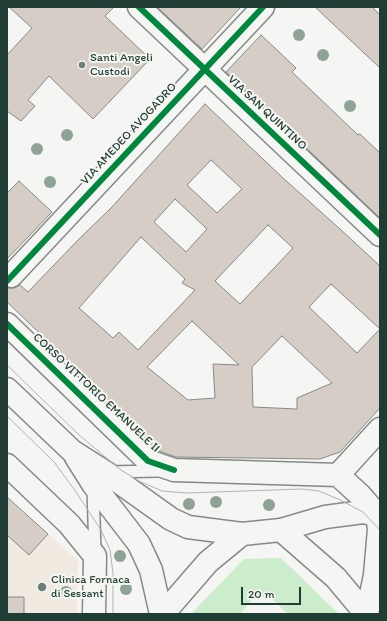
<!DOCTYPE html>
<style>
body{margin:0}
#map{position:relative;width:387px;height:621px;overflow:hidden;background:#f5f5f3;font-family:Itim,sans-serif}
canvas{display:block}
.frame{position:absolute;inset:0;border:8px solid #1f3d34;pointer-events:none}
.scale{position:absolute;left:241px;top:587px;width:60px;height:18px;box-sizing:border-box;border:2px solid #1f3d34;border-top:0;padding-left:5px;font-size:12px;line-height:14px;white-space:nowrap;color:#1f3d34;-webkit-text-stroke:3px #f6f6f2;paint-order:stroke}
</style>
<div id="map">
<canvas width="387" height="621"></canvas>
<div class="frame"></div>
<div class="scale">20 m</div>
</div>
<script>
const g = document.querySelector('canvas').getContext('2d');
g.lineJoin = 'round';
function fill(path, color) { g.fillStyle = color; g.fill(path, 'evenodd'); }
const toPath = rows => new Path2D(rows.map(r => 'M' + r).join(''));
function stroke(path, color, width, dash) { g.strokeStyle = color; g.lineWidth = width; g.lineCap = dash ? 'butt' : 'round'; g.setLineDash(dash || []); g.stroke(path); }
function drawText(font, color, halo, rows, align = 'center') {
  g.font = font + ' Itim,sans-serif'; g.lineWidth = 4; g.setLineDash([]); g.textBaseline = 'middle'; g.strokeStyle = halo; g.fillStyle = color; for (const [text, x, y, turn = 0] of rows) {
    g.save(); g.translate(x, y); g.rotate((+turn || 0) * Math.PI / 180); g.textAlign = isNaN(turn) ? turn : align; if (halo) g.strokeText(text, 0, 0); g.fillText(text, 0, 0); g.restore();
  }
}
fill(toPath([
 [22,511,78,560,77,614,7,614,7,527]
]), '#f1eae1');
fill(toPath([
 [281,558,339,614,288,614,269,596,254,598,240,614,191,614,244,559]
]), '#ccedcc');
const building = toPath([
 [9,7,114,7,105,16,150,59,93,119,49,76,28,100,35,106,21,121,7,111,7,55,32,28,9,7],
 [157,7,241,7,202,49,157,7],
 [315,7,372,7,380,15,380,68,315,7],
 [261,35,296,68,292,72,358,135,360,134,380,153,380,218,226,72,261,35],
 [205,104,283,178,340,229,380,266,380,408,340,452,320,459,176,457,156,450,99,390,7,302,7,288,14,288,20,285,28,292,78,240,111,208,205,104],
 [211,160,242,189,217,213,187,185,211,160],
 [175,199,207,229,186,252,154,222,175,199],
 [268,225,293,248,240,304,215,281,268,225],
 [141,237,185,279,182,283,195,290,138,350,119,332,113,338,79,308,141,237],
 [331,284,380,329,357,353,309,307,331,284],
 [192,321,239,365,213,364,215,398,188,400,147,367,192,321],
 [282,336,332,383,297,398,297,409,253,407,252,367,282,336],
 [19,181,52,212,7,259,7,193,19,181],
 [7,497,48,534,29,555,7,535,7,497],
 [7,597,24,597,24,614,7,614,7,597]
]);
fill(building, '#d6cec6');
stroke(building, '#858a88', 1);
const service = toPath([
 [109,472,158,471],
 [93,489,95,552]
]);
const minor = toPath([
 [139,7,380,235],
 [11,276,263,7],
 [7,324,148,461,174,470,338,475,360,495,380,518],
 [7,465,69,524,95,556,94,614],
 [338,475,380,429]
]);
const tertiary = toPath([
 [281,530,325,517,363,512,377,515],
 [367,614,375,575,379,529,377,515,380,511]
]);
const primary = toPath([
 [7,389,72,451,105,472,171,519,188,527,242,534],
 [76,457,93,484,139,544,151,570,161,614],
 [163,614,208,562,242,534,281,530,336,578,366,614]
]);
stroke(service, '#858a88', 14);
stroke(minor, '#858a88', 25);
stroke(tertiary, '#858a88', 25);
stroke(primary, '#858a88', 25);
stroke(service, '#f5f5f3', 11);
stroke(minor, '#f5f5f3', 22);
stroke(tertiary, '#f5f5f3', 22);
stroke(primary, '#f5f5f3', 22);
stroke(toPath([
 [7,365,79,435,121,470,139,481,162,491,186,493,302,489,319,491,338,499,363,512,380,530],
 [7,416,54,462,74,489,101,530,110,550,113,573,113,614]
]), '#b0b4b2', 1);
stroke(toPath([
 [139,7,380,235],
 [7,281,263,7],
 [7,324,148,461,174,470]
]), '#00873e', 6);
g.fillStyle = '#8fa297';
for (const [x, y] of [
 [299,35],
 [323,55],
 [350,106],
 [67,135],
 [37,149],
 [50,182],
 [216,502],
 [189,504],
 [269,505],
 [120,556],
 [126,589],
 [66,592]
]) { g.beginPath(); g.arc(x, y, 6, 0, 2 * Math.PI); g.fill(); }
for (const [x, y, r, color] of [
 [82,65,4,"#6a7d77"],
 [42,587,5,"#6a7d77"]
]) { const dot = new Path2D(); dot.arc(x, y, r, 0, 2 * Math.PI); g.fillStyle = color; g.fill(dot); stroke(dot, '#f6f6f2', 1.5); }
drawText('12px', '#1f3d34', '#f6f6f2', [
 ["Santi Angeli",90,58],
 ["Custodi",90,72],
 ["Clinica Fornaca",51,580],
 ["di Sessant",51,594]
], 'left');
drawText('12px', '#1f3d34', '#f6f6f2', [
 ["VIA SAN QUINTINO",267,113,43],
 ["VIA AMEDEO AVOGADRO",129,134,-47],
 ["CORSO VITTORIO EMANUELE II",96,393,43]
]);
</script>
